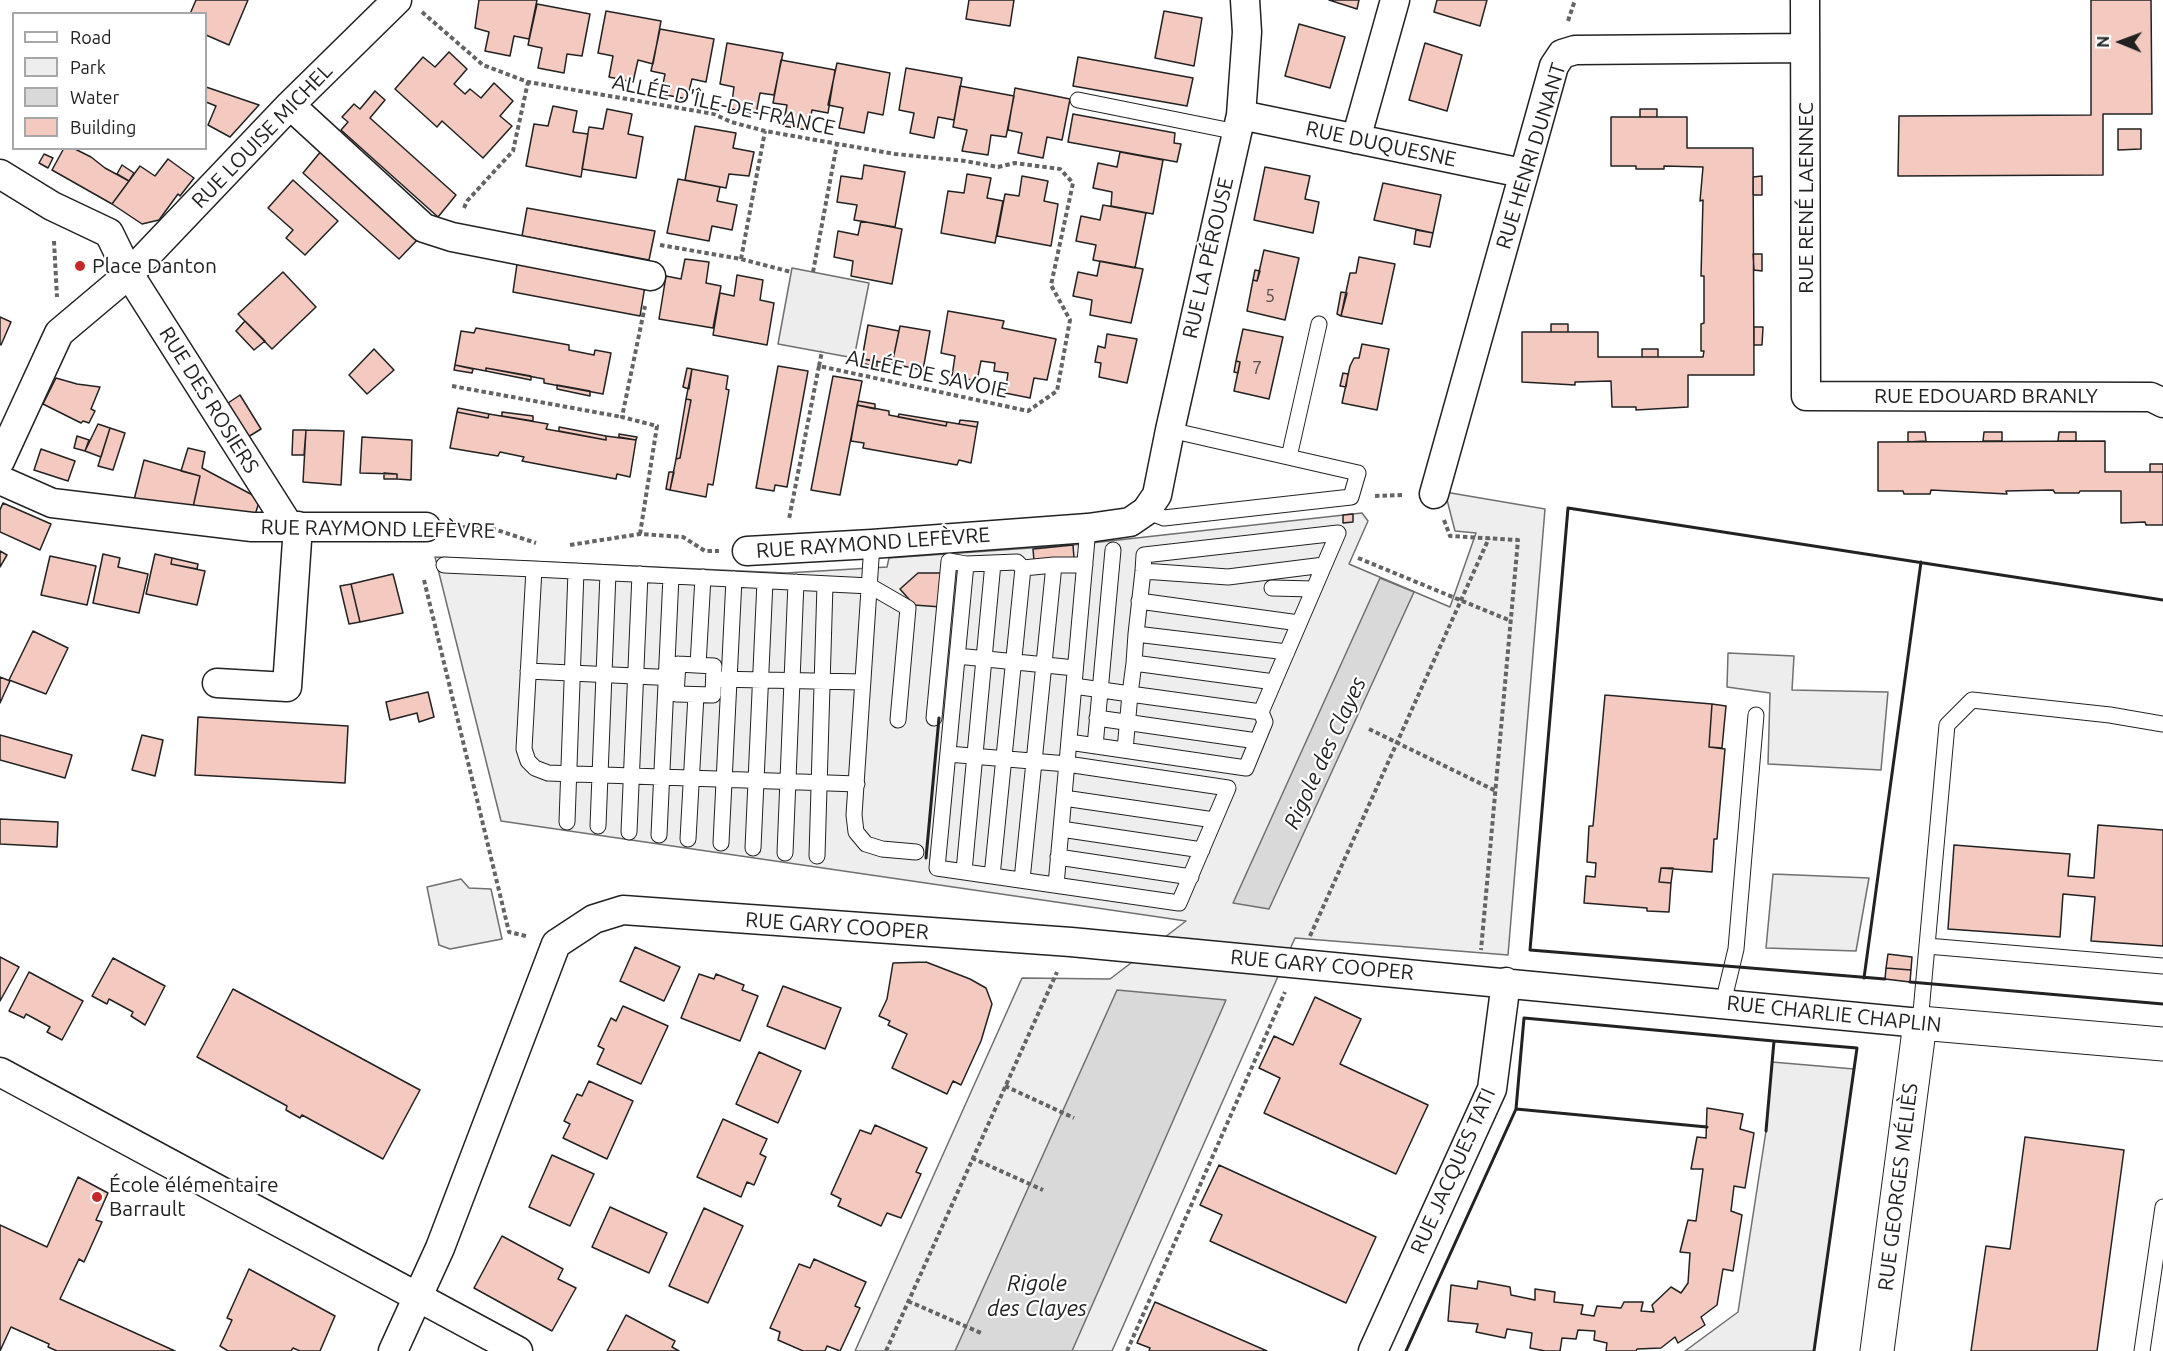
<!DOCTYPE html>
<meta charset="utf-8">
<style>
body{margin:0}
#map{position:relative;width:2163px;height:1351px;overflow:hidden;background:#fff;font-family:Ubuntu,sans-serif}
canvas{display:block}
.legend{position:absolute;left:12px;top:12px;width:195px;height:138px;box-sizing:border-box;background:#fff;border:2px solid #a7a7a7;margin:0;padding:8px 10px;list-style:none;font-size:18px;color:#222}
.legend li{display:flex;align-items:center;gap:12px;height:30px}
.legend b{width:30px;border:2px solid #a7a7a7}
.north{position:absolute;left:2091px;top:12px;width:60px;height:60px;-webkit-text-stroke:4px #fff;paint-order:stroke;rotate:271deg;font-size:16px;font-weight:700;line-height:24px;text-align:center;color:#222}
.north::after{content:'';display:block;margin:auto;width:21px;height:27px;background:#222;clip-path:polygon(50% 0,100% 100%,50% 72%,0 100%)}
</style>
<div id="map">
<canvas width="2163" height="1351"></canvas>
<ul class="legend">
<li><b style="height:8px;background:#fff"></b>Road</li>
<li><b style="height:16px;background:#eee"></b>Park</li>
<li><b style="height:16px;background:#d9d9d9"></b>Water</li>
<li><b style="height:16px;background:#f3c9c0"></b>Building</li>
</ul>
<div class="north">N</div>
</div>
<script>
const g = document.querySelector('canvas').getContext('2d');
g.lineJoin = 'round';
function fill(path, color) { g.fillStyle = color; g.fill(path, 'evenodd'); }
const toPath = rows => new Path2D(rows.map(r => 'M' + r).join(''));
function stroke(path, color, width, dash) { g.strokeStyle = color; g.lineWidth = width; g.lineCap = dash ? 'butt' : 'round'; g.setLineDash(dash || []); g.stroke(path); }
function drawText(font, color, halo, rows, align = 'center') {
  g.font = font + ' Ubuntu,sans-serif'; g.lineWidth = 4.5; g.setLineDash([]); g.textBaseline = 'middle'; g.strokeStyle = halo; g.fillStyle = color; for (const [text, x, y, turn = 0] of rows) {
    g.save(); g.translate(x, y); g.rotate((+turn || 0) * Math.PI / 180); g.textAlign = isNaN(turn) ? turn : align; if (halo) g.strokeText(text, 0, 0); g.fillText(text, 0, 0); g.restore();
  }
}
const green = toPath([
 [1445,492,1545,509,1508,955,1295,938,1112,1351,855,1351,1022,978,1110,979,1186,921,501,821,435,557,786,573,887,567,889,558,1073,545,1362,513,1368,521,1349,564,1450,607,1476,533,1455,531,1445,492],
 [461,879,469,888,491,889,502,939,450,949,439,945,427,887,461,879]
]);
fill(green, '#eee');
stroke(green, '#6f6f6f', 1.5);
const parking = toPath([
 [792,268,869,283,854,358,778,344,792,268],
 [1728,653,1794,656,1792,690,1888,692,1881,770,1768,764,1770,693,1727,687,1728,653],
 [1773,874,1869,878,1856,951,1766,948,1773,874],
 [1772,1062,1854,1069,1814,1351,1685,1351,1738,1312,1766,1131,1772,1062]
]);
fill(parking, '#ededed');
stroke(parking, '#6f6f6f', 1.5);
const water = toPath([
 [1380,578,1414,592,1269,909,1233,903,1380,578],
 [1117,990,1226,1000,1072,1351,955,1351,1117,990]
]);
fill(water, '#d9d9d9');
stroke(water, '#6f6f6f', 1.5);
const building = toPath([
 [196,0,248,0,229,45,206,35,206,14,190,14,196,0],
 [479,0,537,0,529,39,514,36,510,56,485,51,489,32,475,28,479,0],
 [969,0,1014,0,1010,26,966,19,969,0],
 [1329,0,1359,0,1357,9,1329,0],
 [1437,0,1487,0,1480,26,1434,12,1437,0],
 [2091,0,2151,0,2152,114,2103,114,2103,175,1898,176,1899,116,2091,115,2091,0],
 [537,4,590,14,582,56,567,54,564,73,538,68,542,48,528,45,537,4],
 [606,11,661,21,653,64,638,60,633,82,609,77,613,56,598,53,606,11],
 [1164,11,1202,18,1194,66,1155,58,1164,11],
 [1299,24,1345,37,1330,88,1285,76,1299,24],
 [660,29,714,39,706,82,692,79,687,99,661,94,665,74,651,71,660,29],
 [727,43,783,53,774,95,760,93,756,114,731,109,734,87,720,84,727,43],
 [1425,43,1462,55,1447,111,1409,100,1425,43],
 [449,52,467,69,454,84,465,94,470,89,481,98,494,83,513,101,500,116,512,126,483,158,442,121,437,127,395,89,423,57,435,67,449,52],
 [1078,57,1193,78,1187,106,1073,86,1078,57],
 [781,60,835,70,828,113,812,110,808,130,783,126,787,105,773,103,781,60],
 [837,63,890,73,883,115,868,112,864,133,839,128,843,108,828,105,837,63],
 [906,68,962,78,954,120,938,117,934,138,910,133,914,113,899,110,906,68],
 [960,86,1014,96,1006,137,991,135,988,155,962,151,967,130,953,127,960,86],
 [206,87,259,105,230,137,208,125,216,106,206,102,206,87],
 [1015,88,1070,99,1062,140,1047,137,1043,158,1018,153,1022,133,1008,130,1015,88],
 [375,91,385,100,370,118,456,195,438,217,341,130,348,122,342,117,354,104,360,109,375,91],
 [553,106,577,111,573,132,588,134,581,177,526,166,534,124,548,126,553,106],
 [607,109,632,114,628,134,643,137,636,178,582,169,589,127,603,129,607,109],
 [1640,109,1657,109,1657,117,1640,117,1640,109],
 [1073,114,1175,133,1174,143,1181,144,1177,162,1068,142,1073,114],
 [1611,117,1687,117,1687,148,1753,148,1754,375,1688,375,1688,407,1636,410,1636,407,1612,407,1611,381,1575,382,1575,385,1522,382,1522,332,1598,332,1598,357,1703,357,1704,351,1701,351,1701,324,1704,323,1704,276,1701,276,1703,200,1700,201,1703,167,1664,166,1664,169,1636,169,1636,166,1611,166,1611,117],
 [695,126,736,133,733,148,754,152,749,176,729,174,726,188,685,180,695,126],
 [2118,129,2141,129,2141,149,2118,150,2118,129],
 [64,148,73,148,91,157,105,168,129,181,112,204,52,170,64,148],
 [322,150,420,237,399,259,303,173,322,150],
 [1120,152,1163,160,1153,214,1111,206,1112,192,1093,188,1098,163,1117,167,1120,152],
 [44,154,53,158,48,168,39,163,44,154],
 [168,159,194,178,180,196,178,194,159,220,142,224,112,204,140,166,155,176,168,159],
 [122,165,134,173,129,181,117,174,122,165],
 [864,165,905,172,895,227,854,220,857,205,837,202,841,176,862,179,864,165],
 [1265,167,1310,176,1305,199,1319,202,1313,233,1254,220,1265,167],
 [967,174,991,178,987,198,1003,201,995,243,941,233,948,191,964,193,967,174],
 [1022,176,1048,181,1044,201,1058,204,1051,246,997,236,1005,194,1019,196,1022,176],
 [1762,176,1762,195,1753,195,1753,177,1762,176],
 [678,179,720,187,717,201,737,205,732,230,712,226,709,241,667,233,678,179],
 [293,180,338,221,305,255,286,238,293,230,268,208,293,180],
 [1383,183,1441,195,1433,233,1374,220,1383,183],
 [1103,205,1146,213,1135,268,1093,260,1096,245,1076,241,1081,216,1100,220,1103,205],
 [527,208,655,231,649,260,522,236,527,208],
 [861,221,902,229,892,284,851,276,853,261,834,257,838,231,858,235,861,221],
 [1416,230,1433,233,1430,247,1414,244,1416,230],
 [1264,250,1299,258,1285,320,1247,311,1253,280,1257,281,1264,250],
 [1753,254,1762,254,1762,271,1754,270,1753,254],
 [1359,257,1395,264,1382,324,1341,316,1350,273,1356,273,1359,257],
 [685,259,709,262,706,283,721,286,713,328,659,319,666,276,681,279,685,259],
 [1100,261,1143,269,1131,323,1090,315,1092,300,1073,296,1078,272,1097,276,1100,261],
 [517,264,645,286,640,316,513,292,517,264],
 [1255,270,1260,271,1257,281,1253,280,1255,270],
 [283,272,316,307,272,349,238,314,283,272],
 [737,275,763,280,760,300,774,303,767,345,713,335,720,293,734,296,737,275],
 [1341,292,1347,293,1341,316,1337,314,1341,292],
 [948,311,1004,321,1002,328,1056,339,1047,380,1034,378,1030,398,1005,393,1008,373,994,371,995,363,981,361,977,381,952,376,955,356,941,353,948,311],
 [0,317,11,322,1,345,0,344,0,317],
 [245,321,265,341,254,350,236,331,245,321],
 [1551,324,1568,324,1568,332,1551,332,1551,324],
 [868,325,899,331,892,364,862,359,868,325],
 [900,326,930,331,923,370,892,364,900,326],
 [1754,327,1763,327,1762,345,1754,345,1754,327],
 [476,328,569,345,569,350,594,355,595,350,611,353,603,394,544,383,544,379,486,368,486,371,455,365,461,331,474,333,476,328],
 [1243,329,1283,337,1269,399,1234,391,1240,362,1236,361,1243,329],
 [1107,334,1137,339,1127,383,1099,377,1101,363,1095,362,1098,346,1105,348,1107,334],
 [1362,344,1389,349,1377,410,1342,403,1350,366,1354,358,1359,358,1362,344],
 [374,349,394,370,367,394,349,375,374,349],
 [1642,349,1658,349,1658,357,1642,357,1642,349],
 [862,359,877,361,877,367,861,363,862,359],
 [1236,361,1240,362,1238,373,1234,372,1236,361],
 [455,365,473,369,472,373,454,370,455,365],
 [778,366,808,371,787,487,775,485,774,491,756,488,778,366],
 [486,368,531,376,531,380,486,371,486,368],
 [687,368,692,369,689,389,683,387,687,368],
 [692,369,728,376,726,389,729,390,713,485,708,484,706,497,670,490,676,459,680,458,691,400,686,399,692,369],
 [1343,373,1348,374,1346,387,1340,386,1343,373],
 [833,376,862,381,840,495,811,490,833,376],
 [56,378,77,384,100,387,91,409,95,411,89,423,83,421,81,423,43,404,56,378],
 [557,385,590,391,590,396,557,389,557,385],
 [240,395,261,429,248,437,228,403,240,395],
 [686,399,691,400,680,458,676,459,686,399],
 [858,401,875,404,875,409,857,405,858,401],
 [857,405,889,411,889,415,946,426,947,422,977,427,971,463,959,460,957,465,863,448,864,443,851,441,857,405],
 [458,408,489,414,488,418,457,412,458,408],
 [457,412,488,418,489,414,548,424,546,429,606,440,606,436,636,440,630,477,617,474,616,479,522,461,524,457,500,452,498,456,450,448,457,412],
 [502,412,533,416,533,421,502,416,502,412],
 [899,414,947,422,946,426,898,417,899,414],
 [960,420,978,422,977,427,959,424,960,420],
 [98,424,110,428,101,457,85,451,98,424],
 [559,427,606,436,606,440,559,431,559,427],
 [110,428,125,433,113,470,98,466,110,428],
 [293,430,306,430,304,455,292,455,293,430],
 [306,430,344,431,341,485,303,482,306,430],
 [1908,432,1925,432,1926,441,1908,442,1908,432],
 [1984,432,2002,432,2002,441,1983,441,1984,432],
 [2059,432,2076,432,2076,441,2058,441,2059,432],
 [619,434,637,437,636,440,619,437,619,434],
 [77,436,89,440,85,451,74,448,77,436],
 [362,437,412,440,411,480,397,479,397,474,360,473,362,437],
 [2105,441,2105,472,2163,472,2163,525,2146,525,2145,522,2121,523,2121,491,2080,491,2079,493,2055,493,2053,490,2006,491,2007,494,1931,490,1930,494,1904,494,1903,491,1878,491,1878,442,2105,441],
 [188,448,205,452,202,468,260,499,255,515,193,507,200,476,181,471,188,448],
 [41,449,75,461,68,481,34,470,41,449],
 [144,460,200,476,193,507,134,500,144,460],
 [2150,464,2163,464,2163,472,2150,472,2150,464],
 [669,472,674,472,670,490,666,489,669,472],
 [384,473,397,474,397,479,384,479,384,473],
 [3,503,51,524,40,550,0,532,0,510,3,503],
 [1353,514,1353,522,1343,523,1343,515,1353,514],
 [1073,545,1074,558,1034,561,1033,549,1073,545],
 [0,551,7,555,0,567,0,551],
 [103,554,120,558,118,567,148,574,139,613,93,603,103,554],
 [155,554,172,558,171,564,205,571,197,605,146,594,155,554],
 [50,556,96,566,87,605,41,595,50,556],
 [172,558,198,564,197,569,171,564,172,558],
 [918,573,944,573,941,607,914,605,900,589,918,573],
 [393,574,403,613,360,622,351,584,393,574],
 [351,584,360,622,349,624,340,586,351,584],
 [33,631,68,648,46,694,9,680,33,631],
 [0,677,10,681,0,703,0,677],
 [428,692,434,717,419,722,417,713,390,720,386,702,428,692],
 [1605,695,1712,704,1709,747,1725,749,1717,839,1714,839,1712,872,1661,868,1659,882,1671,883,1669,912,1647,911,1647,908,1584,903,1586,876,1595,877,1596,863,1587,862,1589,826,1593,826,1605,695],
 [1712,704,1726,706,1722,748,1709,747,1712,704],
 [198,717,348,726,345,783,195,775,198,717],
 [0,735,72,755,65,778,0,760,0,735],
 [142,735,163,740,155,776,132,770,142,735],
 [0,819,58,822,57,847,0,844,0,819],
 [2098,825,2163,830,2163,946,2091,941,2095,897,2063,894,2060,937,1948,929,1954,845,2070,854,2068,876,2094,878,2098,825],
 [1661,868,1673,868,1671,883,1659,882,1661,868],
 [635,947,680,967,664,1001,620,981,635,947],
 [1888,954,1912,957,1911,970,1886,968,1888,954],
 [0,957,19,967,0,1001,0,957],
 [113,958,165,986,145,1025,131,1016,133,1012,109,999,107,1004,92,996,113,958],
 [926,962,970,979,986,988,992,1004,981,1041,961,1085,953,1081,947,1094,892,1068,907,1034,888,1025,890,1021,879,1016,887,999,893,963,926,962],
 [1886,968,1911,970,1910,982,1885,979,1886,968],
 [29,972,83,1001,62,1040,47,1032,50,1027,26,1014,24,1018,9,1011,29,972],
 [699,974,714,979,716,974,744,985,742,990,758,996,740,1041,681,1018,699,974],
 [783,986,841,1008,825,1049,767,1026,783,986],
 [233,989,420,1090,383,1159,302,1115,300,1118,286,1110,287,1106,197,1057,233,989],
 [1315,997,1361,1019,1340,1064,1428,1105,1396,1174,1264,1113,1280,1078,1259,1068,1274,1036,1293,1045,1315,997],
 [623,1006,668,1026,641,1084,597,1064,604,1049,598,1046,611,1018,616,1021,623,1006],
 [759,1052,801,1071,778,1123,736,1104,759,1052],
 [589,1081,633,1101,607,1159,563,1138,570,1124,564,1121,577,1094,582,1096,589,1081],
 [1707,1108,1743,1114,1740,1129,1754,1133,1745,1188,1734,1186,1731,1211,1742,1215,1733,1271,1723,1269,1717,1305,1701,1317,1705,1325,1678,1343,1675,1337,1661,1348,1637,1349,1636,1351,1606,1351,1607,1343,1594,1340,1595,1331,1578,1330,1576,1339,1562,1338,1560,1351,1545,1351,1530,1348,1532,1333,1507,1329,1505,1338,1476,1332,1478,1324,1448,1321,1451,1285,1477,1289,1478,1281,1510,1287,1511,1295,1535,1300,1535,1289,1555,1292,1554,1302,1583,1305,1581,1314,1594,1316,1597,1306,1621,1308,1624,1302,1643,1302,1641,1311,1654,1312,1652,1305,1671,1287,1681,1293,1688,1283,1690,1253,1680,1252,1688,1220,1696,1221,1703,1169,1691,1169,1697,1137,1706,1138,1707,1108],
 [723,1119,767,1139,760,1154,766,1157,754,1185,747,1182,741,1197,697,1177,723,1119],
 [875,1125,927,1148,916,1172,921,1174,901,1218,887,1213,881,1226,838,1206,841,1199,831,1194,860,1130,871,1134,875,1125],
 [2025,1137,2124,1150,2097,1351,1971,1351,1986,1246,2010,1249,2025,1137],
 [552,1155,594,1174,570,1226,529,1207,552,1155],
 [1219,1165,1376,1237,1346,1303,1210,1241,1222,1215,1200,1205,1219,1165],
 [78,1177,108,1193,96,1220,102,1222,84,1262,79,1259,60,1299,175,1351,57,1351,48,1347,49,1344,11,1327,0,1351,0,1225,47,1247,78,1177],
 [610,1207,667,1233,649,1273,592,1247,610,1207],
 [704,1208,743,1226,708,1303,669,1286,704,1208],
 [502,1236,563,1269,558,1279,576,1288,552,1331,474,1288,502,1236],
 [814,1259,866,1282,855,1306,860,1308,840,1351,827,1346,825,1351,803,1351,778,1340,780,1332,770,1328,799,1264,810,1268,814,1259],
 [249,1269,335,1316,320,1351,300,1351,293,1348,291,1351,228,1351,220,1346,232,1320,227,1318,249,1269],
 [1155,1302,1267,1351,1149,1351,1150,1348,1137,1343,1155,1302],
 [626,1315,675,1341,672,1347,679,1351,607,1351,626,1315]
]);
fill(building, '#f3c9c0');
stroke(building, '#222', 1.5);
const lane = toPath([
 [1078,100,1237,132],
 [1289,457,1319,324],
 [1146,511,1164,518,1351,497,1358,473,1170,430],
 [872,544,854,815,856,832,866,844,882,849,916,852],
 [444,565,534,569],
 [1143,571,1228,577,1324,565],
 [1272,588,1314,589],
 [1139,601,1299,623],
 [1136,634,1287,652],
 [957,656,1075,668],
 [1134,663,1274,682],
 [678,664,714,666,713,695,676,694,678,664],
 [698,665,703,577],
 [528,671,677,678],
 [714,679,863,682],
 [1074,686,1130,694,1261,712,1338,533,1144,555,1143,571,1136,634,1134,663,1130,694,1125,750],
 [934,718,949,561,966,564],
 [1097,718,1257,741],
 [1069,742,1246,768,1265,722,1261,712],
 [1095,746,1113,550],
 [948,754,1067,764,1228,788,1179,903,937,868,966,564,1017,562,1023,568,1054,565],
 [857,784,548,773,535,768,528,761,524,749,534,569,870,586,908,608,898,720],
 [1064,798,1214,820],
 [567,822,576,571],
 [598,826,608,573],
 [1061,829,1202,850],
 [629,832,640,574],
 [659,835,671,576],
 [688,839,696,695],
 [721,843,734,579],
 [753,848,765,581],
 [785,853,796,582],
 [817,856,825,584],
 [1058,857,1191,877],
 [964,871,993,563],
 [992,876,1023,568],
 [1022,880,1054,565,1085,565],
 [1056,885,1088,528],
 [1927,946,2163,966],
 [1723,1003,1736,949,1756,715],
 [1920,1023,1947,725,1972,700,2110,715,2163,724],
 [2142,1351,2163,1207]
]);
const street = toPath([
 [1805,0,1806,396,2151,397,2163,403],
 [290,105,424,228,452,237,651,276],
 [1241,115,1522,173],
 [1356,139,1395,0],
 [0,174,52,206,109,233,129,274,289,526],
 [0,461,59,333,129,274,290,105,397,0],
 [0,480,52,503,252,527,426,527],
 [1434,494,1554,66,1562,54,1575,50,1805,48],
 [747,551,872,544,1088,528,1130,522,1146,511,1157,495,1170,430,1241,115,1247,32,1245,0],
 [217,683,287,687,298,526],
 [0,1072,518,1351],
 [393,1351,440,1248,556,944,594,919,623,910,1071,942,1920,1023],
 [1373,1351,1492,1089,1506,982]
]);
const secondary = toPath([
 [1877,1351,1920,1023,2163,1044]
]);
stroke(lane, '#222', 17);
stroke(street, '#222', 31);
stroke(secondary, '#222', 35);
stroke(toPath([
 [422,12,483,65,528,82,714,114,731,122,765,131,895,154,965,161,998,167,1015,163,1060,169,1073,183,1051,285,1070,320,1057,391,1028,411,819,366,789,519],
 [1568,21,1575,0],
 [464,208,467,201,513,151,528,82],
 [54,241,57,297],
 [660,245,741,259,791,272],
 [741,259,765,131],
 [813,272,837,144],
 [819,366,822,351],
 [452,386,622,417],
 [1375,496,1404,495],
 [1444,520,1450,536,1518,540,1481,950],
 [454,527,491,528,536,543],
 [640,534,657,426,622,417,645,306],
 [570,545,640,534,683,537,705,551,719,551],
 [1358,558,1511,621],
 [424,580,509,932,526,936],
 [1369,729,1496,791],
 [1310,936,1489,538],
 [1005,1086,1074,1118],
 [972,1158,1043,1190],
 [908,1301,981,1333],
 [886,1351,1057,972],
 [1127,1351,1285,992]
]), '#646464', 4, [4.5, 3]);
stroke(lane, '#fff', 15);
stroke(street, '#fff', 28);
stroke(secondary, '#fff', 33);
stroke(toPath([
 [926,858,939,718],
 [1864,978,1921,562],
 [1885,979,1530,950,1568,508,2163,600],
 [1910,982,2163,1004],
 [1774,1041,1857,1048,1814,1351],
 [1707,1127,1516,1109,1524,1018,1774,1041,1766,1131],
 [1406,1351,1516,1109]
]), '#222', 3);
for (const [x, y, r, color] of [
 [80,266,6,"#c62828"],
 [97,1197,6,"#c62828"]
]) { const dot = new Path2D(); dot.arc(x, y, r, 0, 2 * Math.PI); g.fillStyle = color; g.fill(dot); stroke(dot, '#fff', 2); }
drawText('18px', '#564c4a', null, [
 ["5",1270,296],
 ["7",1257,368]
]);
drawText('21px', '#222', '#fff', [
 ["ALLÉE D'ÎLE-DE-FRANCE",724,105,12],
 ["RUE LOUISE MICHEL",262,136,-46],
 ["RUE DUQUESNE",1381,144,12],
 ["RUE HENRI DUNANT",1531,156,-73],
 ["RUE RENÉ LAENNEC",1806,198,-90],
 ["RUE LA PÉROUSE",1208,258,-77],
 ["ALLÉE DE SAVOIE",927,374,12],
 ["RUE EDOUARD BRANLY",1986,396],
 ["RUE DES ROSIERS",209,400,58],
 ["RUE RAYMOND LEFÈVRE",378,529,1],
 ["RUE RAYMOND LEFÈVRE",873,543,-4],
 ["RUE GARY COOPER",837,926,4],
 ["RUE GARY COOPER",1322,965,5],
 ["RUE CHARLIE CHAPLIN",1834,1014,6],
 ["RUE JACQUES TATI",1453,1171,-66],
 ["RUE GEORGES MÉLIÈS",1898,1187,-83]
]);
drawText('21px', '#222', '#fff', [
 ["Place Danton",92,266],
 ["École élémentaire",109,1185],
 ["Barrault",109,1209]
], 'left');
drawText('italic 22px', '#222', '#fff', [
 ["Rigole des Clayes",1325,753,-65],
 ["Rigole",1037,1284],
 ["des Clayes",1037,1309]
]);
</script>
